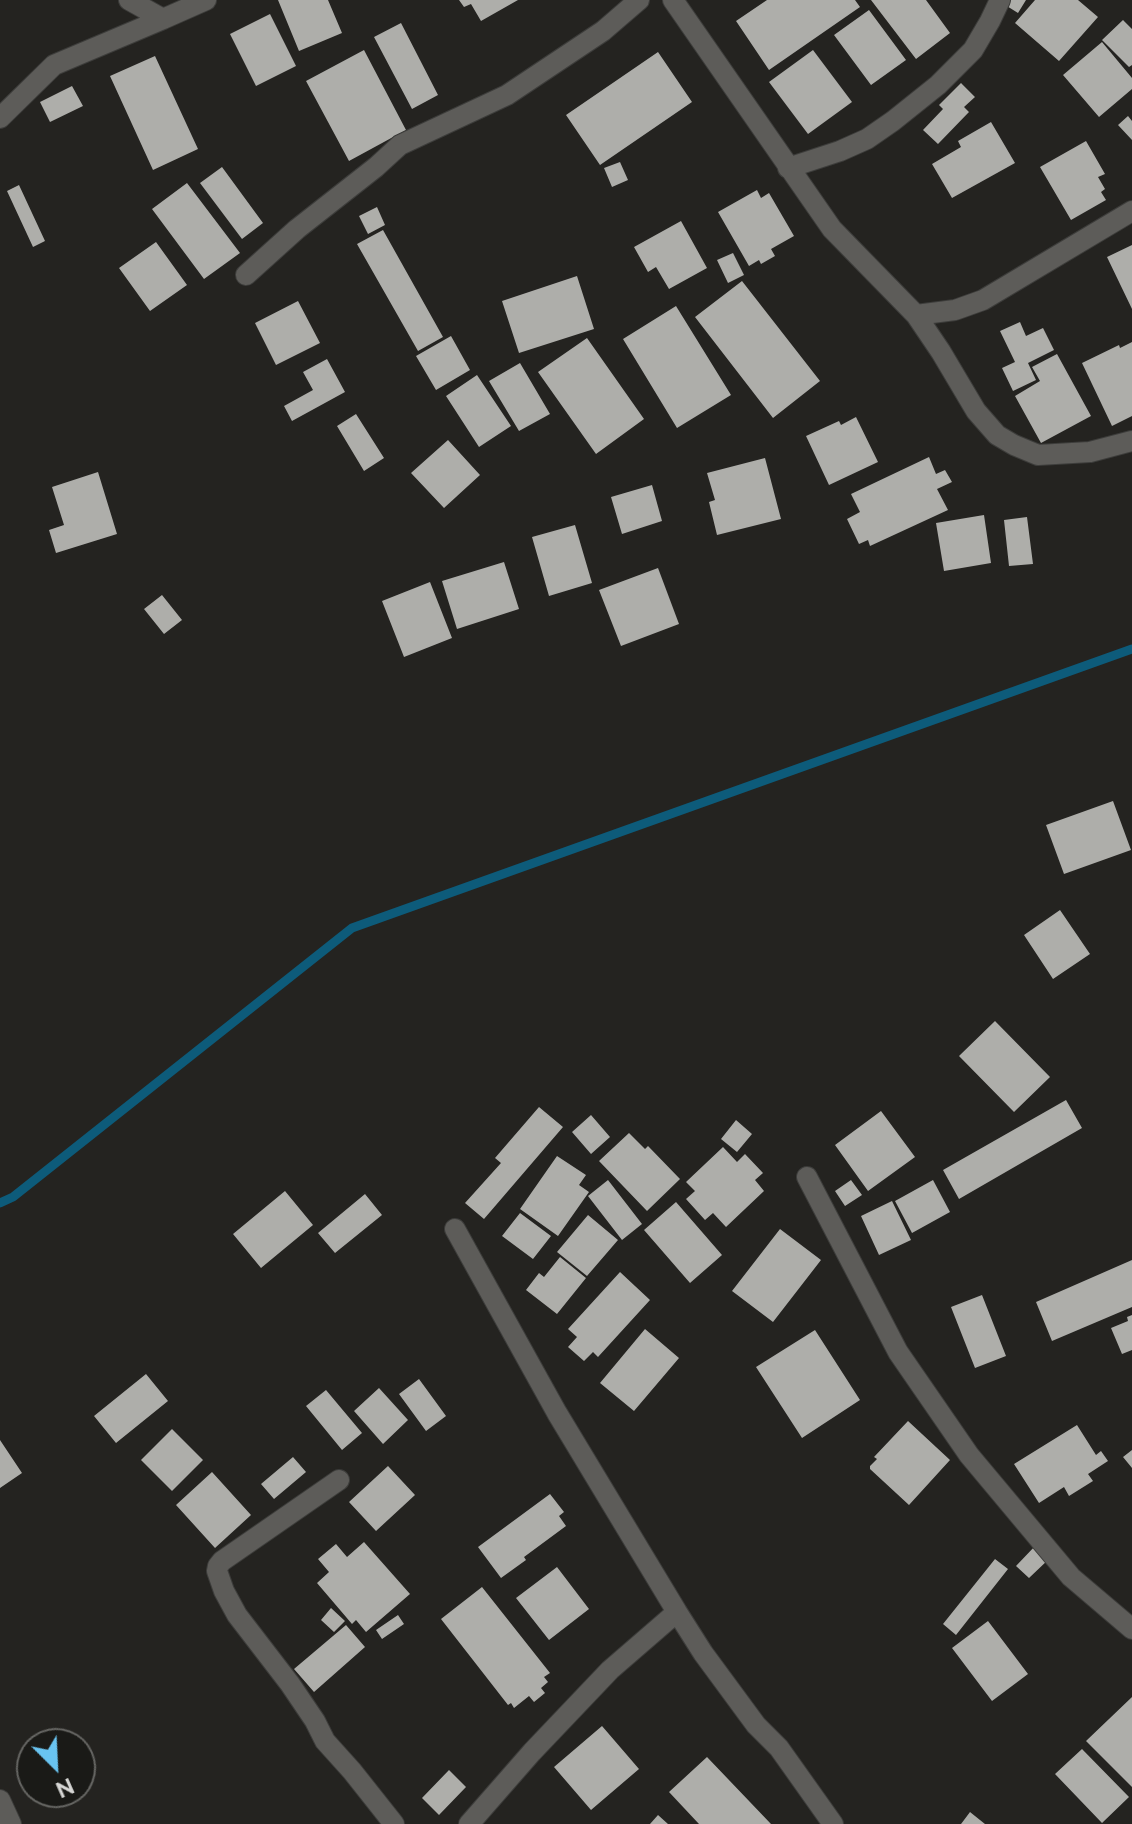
<!DOCTYPE html>
<style>
body{margin:0}
#map{position:relative;width:1132px;height:1824px;overflow:hidden;background:#242320;font-family:Raleway,sans-serif}
canvas{display:block}
.north{position:absolute;left:16px;top:1728px;width:80px;height:80px;box-sizing:border-box;background:#1a1a17;border:2px solid #666663;border-radius:50%;rotate:156deg;font-size:22px;font-weight:700;line-height:32px;text-align:center;color:#d7d7d5}
.north::after{content:'';display:block;margin:auto;width:28px;height:36px;background:#69c4f1;clip-path:polygon(50% 0,100% 100%,50% 72%,0 100%)}
</style>
<div id="map">
<canvas width="1132" height="1824"></canvas>
<div class="north">N</div>
</div>
<script>
const g = document.querySelector('canvas').getContext('2d');
g.lineJoin = 'round';
const toPath = rows => new Path2D(rows.map(r => 'M' + r).join(''));
function stroke(path, color, width, dash) { g.strokeStyle = color; g.lineWidth = width; g.lineCap = dash ? 'butt' : 'round'; g.setLineDash(dash || []); g.stroke(path); }
function fill(path, color) { g.fillStyle = color; g.fill(path, 'evenodd'); }
stroke(toPath([
 [0,1203,13,1197,352,928,1132,649]
]), '#0d5b7a', 9);
fill(toPath([
 [278,0,328,0,342,33,299,51],
 [459,0,518,0,481,21,471,4,464,7],
 [767,0,855,0,860,7,769,70,736,21],
 [871,0,926,0,950,33,916,59],
 [1004,0,1026,0,1018,13,1002,3],
 [1035,0,1078,0,1098,17,1059,61,1015,23],
 [869,10,906,60,871,85,834,35],
 [270,14,296,66,256,86,230,34],
 [1123,20,1132,29,1132,65,1129,67,1102,40],
 [401,23,438,95,412,109,374,37],
 [1102,42,1132,78,1132,89,1099,117,1063,75],
 [364,50,406,130,349,161,306,81],
 [813,50,852,102,808,134,769,82],
 [658,52,692,102,600,165,566,115],
 [155,56,198,149,153,170,110,76],
 [961,83,975,97,964,107,969,112,938,144,923,130,943,109,939,105],
 [72,86,83,106,50,122,40,102],
 [1128,116,1132,121,1132,140,1118,125],
 [991,122,1015,163,952,198,932,164,961,147,958,141],
 [1086,141,1105,174,1098,177,1105,189,1101,192,1106,200,1071,220,1040,167],
 [620,162,628,180,612,187,604,168],
 [222,167,263,223,242,239,200,183],
 [187,183,240,253,204,279,152,209],
 [19,185,45,241,33,247,7,191],
 [757,190,761,198,769,193,794,236,771,249,775,256,761,264,759,260,749,266,718,212],
 [377,207,385,225,368,234,359,216],
 [681,221,707,268,669,289,656,267,648,272,634,247],
 [383,230,443,337,418,351,357,244],
 [156,242,187,285,150,311,119,268],
 [1132,245,1132,309,1107,257],
 [733,253,744,275,728,283,717,260],
 [577,276,594,329,519,353,502,301],
 [742,281,820,381,773,418,695,317],
 [298,301,320,343,276,365,255,323],
 [676,306,731,395,677,428,623,339],
 [1020,322,1026,336,1043,328,1054,350,1028,363,1036,380,1013,391,1002,368,1015,362,1000,331],
 [451,336,470,370,436,390,416,356],
 [587,338,644,419,596,454,538,372],
 [1132,342,1132,416,1112,426,1082,363,1119,345,1120,348],
 [1057,354,1091,416,1041,443,1015,396,1040,381,1032,367],
 [327,359,345,392,292,421,284,406,313,390,303,372],
 [520,363,550,414,519,431,489,381],
 [477,375,511,426,479,447,446,396],
 [356,414,384,458,364,471,337,426],
 [856,417,878,462,829,485,806,436,839,421,841,425],
 [448,440,480,475,444,508,411,473],
 [929,457,936,474,945,470,952,482,937,489,948,510,870,546,868,540,859,544,847,519,860,512,851,494],
 [765,458,781,519,717,535,709,502,715,500,707,473],
 [98,472,117,534,56,553,49,530,64,525,52,487],
 [652,485,662,521,622,534,611,497],
 [984,515,991,563,944,571,936,523],
 [1027,517,1033,564,1009,566,1004,520],
 [575,525,592,583,549,596,532,537],
 [504,562,519,609,457,629,442,581],
 [658,568,679,624,621,646,599,590],
 [430,582,452,638,404,657,382,601],
 [162,595,182,620,164,634,144,609],
 [1113,801,1131,850,1064,874,1046,825],
 [1060,910,1090,954,1053,979,1024,935],
 [995,1021,1050,1077,1014,1112,959,1056],
 [1066,1100,1082,1128,959,1199,943,1170],
 [539,1107,563,1127,484,1219,465,1203,501,1163,495,1158],
 [881,1111,915,1157,868,1191,835,1145],
 [591,1115,610,1137,591,1154,572,1132],
 [736,1120,752,1134,737,1152,721,1139],
 [629,1133,645,1149,648,1146,680,1179,647,1211,599,1161],
 [723,1147,737,1162,745,1154,763,1173,755,1180,764,1191,726,1227,713,1213,705,1220,686,1199,695,1191,686,1182],
 [557,1156,586,1175,579,1185,589,1192,558,1236,520,1209],
 [608,1180,642,1224,622,1240,588,1196],
 [851,1180,862,1195,845,1206,835,1191],
 [933,1180,950,1212,912,1233,895,1201],
 [285,1191,313,1225,261,1268,233,1234],
 [365,1194,382,1215,335,1253,318,1233],
 [892,1201,911,1240,879,1255,861,1216],
 [676,1202,722,1255,690,1283,644,1230],
 [520,1213,551,1236,533,1259,502,1236],
 [588,1215,618,1240,587,1276,557,1252],
 [780,1229,821,1260,773,1322,732,1291],
 [560,1257,586,1278,557,1314,526,1290,539,1273,544,1277],
 [1132,1260,1132,1307,1052,1341,1036,1302],
 [620,1272,650,1300,598,1357,593,1352,584,1361,568,1347,577,1337,568,1329],
 [982,1295,1006,1356,975,1368,951,1307],
 [1132,1315,1132,1350,1122,1354,1111,1328,1128,1321,1127,1317],
 [645,1329,679,1358,634,1411,600,1383],
 [815,1330,860,1400,802,1438,756,1367],
 [146,1374,168,1401,116,1443,94,1416],
 [419,1379,446,1416,426,1431,399,1394],
 [379,1388,408,1420,383,1444,354,1411],
 [326,1390,362,1433,342,1450,306,1406],
 [908,1421,950,1460,909,1505,870,1469,870,1466,877,1459,874,1457],
 [1077,1425,1096,1455,1101,1451,1108,1461,1088,1474,1093,1481,1069,1496,1064,1487,1039,1503,1014,1464],
 [172,1429,203,1460,172,1491,141,1460],
 [0,1440,22,1473,0,1488],
 [1132,1450,1132,1468,1123,1457],
 [293,1457,306,1472,274,1499,261,1484],
 [388,1466,415,1495,376,1531,349,1502],
 [212,1472,251,1515,215,1548,176,1505],
 [550,1494,564,1512,559,1516,566,1526,524,1557,526,1560,501,1578,478,1547],
 [364,1542,410,1594,366,1632,356,1620,352,1624,317,1583,329,1572,318,1559,336,1544,347,1557],
 [1036,1545,1049,1559,1029,1578,1016,1566],
 [995,1559,1008,1569,956,1635,943,1624],
 [557,1567,589,1609,549,1640,516,1598],
 [482,1587,550,1673,544,1677,548,1682,541,1688,545,1693,534,1702,529,1696,514,1708,511,1703,508,1705,441,1619],
 [331,1608,345,1621,334,1632,321,1620],
 [398,1615,404,1624,382,1639,376,1630],
 [988,1621,1028,1674,992,1701,952,1648],
 [346,1625,365,1647,314,1692,294,1669],
 [1132,1697,1132,1787,1086,1741],
 [602,1726,639,1769,591,1810,554,1767],
 [1082,1749,1129,1797,1102,1823,1055,1774],
 [707,1757,771,1824,699,1824,669,1792],
 [449,1770,466,1787,439,1815,422,1798],
 [970,1812,985,1824,961,1824],
 [658,1815,668,1824,650,1824]
]), '#aeaeaa');
const street = toPath([
 [129,0,163,19,206,0],
 [673,0,832,229,916,315,941,352,976,411,997,435,1014,445,1038,455,1090,452,1132,441],
 [0,118,54,65,163,19],
 [788,168,840,151,867,139,893,121,938,85,973,50,990,21,1000,0],
 [246,275,297,229,376,167,400,145,507,95,603,31,639,0],
 [916,315,955,310,983,300,1132,211],
 [807,1177,898,1352,969,1455,1071,1577,1132,1629],
 [455,1229,557,1413,677,1612,703,1653,756,1725,779,1748,833,1824],
 [339,1480,222,1561,218,1566,217,1571,224,1591,237,1615,290,1684,315,1721,325,1741,352,1771,394,1824],
 [0,1800,11,1824],
 [469,1824,532,1752,610,1670,677,1612]
]);
stroke(street, '#3d3d3b', 22);
stroke(street, '#5d5c59', 20);
</script>
